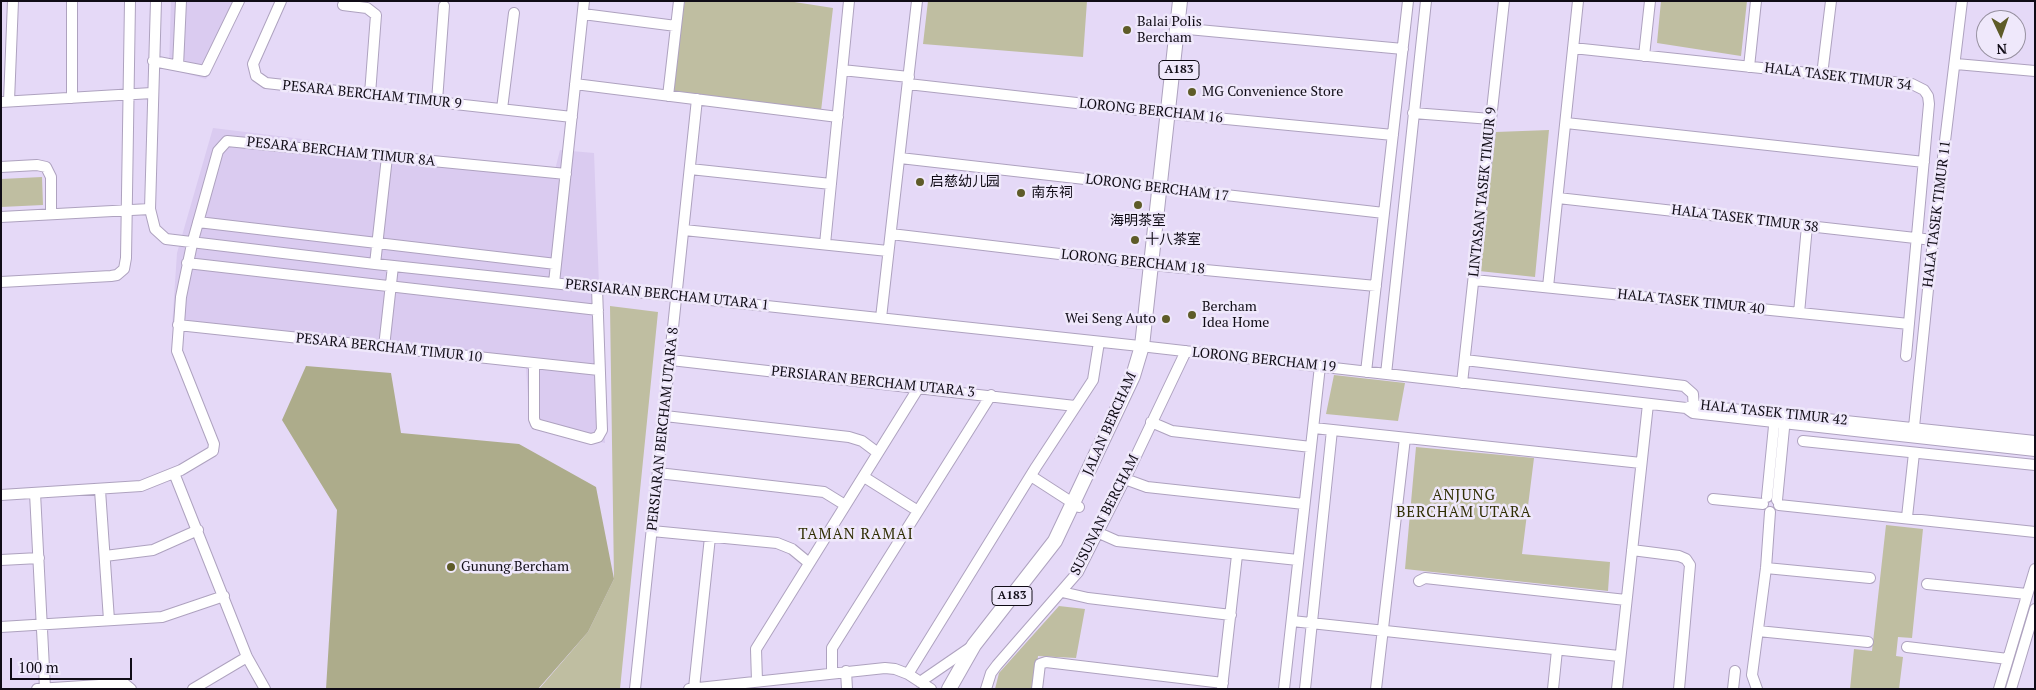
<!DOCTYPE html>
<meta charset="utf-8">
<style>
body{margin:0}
#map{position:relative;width:2036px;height:690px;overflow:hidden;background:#e5d9f7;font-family:"PT Serif",serif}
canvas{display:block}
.frame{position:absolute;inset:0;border:2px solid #100c16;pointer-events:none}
.north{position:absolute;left:1976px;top:10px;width:50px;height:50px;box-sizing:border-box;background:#efe8fb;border:1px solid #96909f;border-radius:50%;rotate:177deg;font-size:14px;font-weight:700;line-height:20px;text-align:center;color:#100c16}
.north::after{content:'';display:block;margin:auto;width:18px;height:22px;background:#5e5b28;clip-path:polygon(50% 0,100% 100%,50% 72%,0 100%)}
.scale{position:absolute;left:10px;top:658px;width:122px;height:22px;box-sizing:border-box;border:2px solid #100c16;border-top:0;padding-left:6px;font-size:15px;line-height:18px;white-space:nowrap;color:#100c16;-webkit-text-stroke:4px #efe8fb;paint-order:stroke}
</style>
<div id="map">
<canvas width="2036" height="690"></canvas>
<div class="frame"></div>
<div class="north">N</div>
<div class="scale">100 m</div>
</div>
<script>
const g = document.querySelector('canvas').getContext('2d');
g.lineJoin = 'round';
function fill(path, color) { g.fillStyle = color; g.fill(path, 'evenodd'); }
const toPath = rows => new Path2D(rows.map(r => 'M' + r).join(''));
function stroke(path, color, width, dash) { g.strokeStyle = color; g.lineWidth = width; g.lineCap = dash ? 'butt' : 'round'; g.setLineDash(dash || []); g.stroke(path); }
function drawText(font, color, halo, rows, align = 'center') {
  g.font = font + ' "PT Serif","Noto Sans SC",serif'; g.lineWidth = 5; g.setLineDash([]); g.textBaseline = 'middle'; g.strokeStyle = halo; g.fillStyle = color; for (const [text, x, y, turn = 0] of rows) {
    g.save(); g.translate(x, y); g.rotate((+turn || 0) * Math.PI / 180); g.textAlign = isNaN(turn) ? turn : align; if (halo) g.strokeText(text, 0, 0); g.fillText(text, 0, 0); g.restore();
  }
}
fill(toPath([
 [171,1,241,1,206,79,169,69],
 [213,128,555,170,560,150,594,153,605,443,530,426,526,368,172,327,177,253]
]), '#dacbf0');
fill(toPath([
 [685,1,788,1,833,8,821,111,668,90],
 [928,1,1087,1,1083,57,923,44],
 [1661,1,1747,1,1741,56,1657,43],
 [1549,130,1535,277,1479,271,1496,132],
 [42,177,43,205,1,207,1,179],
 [610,306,658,312,620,689,539,689,588,632,614,579],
 [1334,375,1405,383,1398,421,1326,414],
 [1416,447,1534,458,1522,554,1610,562,1608,591,1405,569],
 [1886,525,1923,529,1912,638,1898,637,1896,656,1903,657,1899,689,1850,689,1854,649,1872,651],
 [1059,606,1085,609,1076,658,1038,656,1034,689,995,689,999,673]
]), '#bfbea1');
fill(toPath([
 [306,366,391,373,401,433,519,444,596,487,614,579,588,632,538,689,326,689,337,510,282,420]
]), '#adac8b');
const minor = toPath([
 [156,1,150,209,155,229,166,239,375,264,1149,347,1686,408,1693,413,2035,451],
 [281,1,253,64,256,76,266,83,572,117],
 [343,5,367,8,376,15,370,94],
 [583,14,676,26],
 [1177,28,1403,49],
 [1573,48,1912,84,1924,90,1928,96,1929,104,1906,356],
 [1644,56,1650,1],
 [153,61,205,71,239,1],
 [1956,64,2035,71],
 [178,66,181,1],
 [1749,67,1756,1],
 [842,70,909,77],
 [1822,75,1831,1],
 [575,84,838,117],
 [908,84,1174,114,1393,135],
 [668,96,679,1],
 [72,98,72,1],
 [9,101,13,1],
 [437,101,444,6],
 [1,102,152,93],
 [502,109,514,13],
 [1413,113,1491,119],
 [1566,123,1924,162],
 [900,158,1384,213],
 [1,167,37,165,46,167,51,177,51,214],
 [690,169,831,184],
 [1558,198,1933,240],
 [1,217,150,209],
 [198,222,556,264],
 [684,230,888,251],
 [891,234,1152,265,1376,286],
 [825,244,849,1],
 [187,263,598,310],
 [375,264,387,157],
 [1474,280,1909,324],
 [1,282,111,276,117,275,124,269,126,258,130,1],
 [554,283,584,1],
 [1548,287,1578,1],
 [1799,313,1807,226],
 [881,318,917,1],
 [178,325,599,370],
 [384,347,393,266],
 [671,360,1075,406],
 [1465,360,1684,386,1693,394,1694,410],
 [534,363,534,419,536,424,591,439,598,437,602,430,597,288],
 [1366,372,1408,1],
 [1386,374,1426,1],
 [1462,383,1504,1],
 [1686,408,1694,405,2035,441],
 [665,416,849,437,862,441,878,453],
 [1151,422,1172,431,1311,447],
 [1314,428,1641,463],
 [1913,437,1933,240,1962,1],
 [1803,441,2035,465],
 [174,473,247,657,265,689],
 [658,473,824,492,845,505],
 [1031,476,1079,507],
 [864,477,918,511],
 [1125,479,1147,487,1304,504],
 [100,490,109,620],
 [35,493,45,688],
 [1,495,141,486,181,470,213,451,214,444,177,351,181,297,192,244,218,151,227,141,566,174],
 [1767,497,1775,416],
 [1713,499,1763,504],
 [1777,500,1785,418],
 [1779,505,2035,532],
 [1907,517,1914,453],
 [652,531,777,543,792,549,809,563],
 [1099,533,1117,541,1298,560],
 [1632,550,1679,556,1686,559,1690,565,1679,689],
 [105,556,153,550,198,530],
 [1,560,39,558],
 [1766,568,1870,578],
 [1419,581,1425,578,1626,600],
 [1927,584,2027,594],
 [1062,592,1088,598,1231,615],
 [1292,621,1619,656],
 [1,627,162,617,224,596],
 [1758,631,1868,642],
 [1907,647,2008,659],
 [846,671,847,689],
 [832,673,832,648,991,395],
 [908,674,1036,467,1093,380,1099,342],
 [757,681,756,649,919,387],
 [920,682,971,647],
 [694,688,710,537],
 [1222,688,1237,555],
 [37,689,115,684,125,684,131,689],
 [193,689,247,657],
 [635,689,697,99],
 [689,689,885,668,895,669,908,674,931,689],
 [986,689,991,673,997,665,1078,572,1125,479,1186,351],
 [1037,689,1040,664,1046,662,1223,683],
 [1284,689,1320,366],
 [1305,689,1332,430],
 [1376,689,1405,438],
 [1553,689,1557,650],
 [1617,689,1648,404],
 [1733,689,1735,671],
 [1757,689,1752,675,1766,568,1770,512],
 [1999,689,2035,569],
 [2011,689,2035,609]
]);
const major = toPath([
 [949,689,974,645,1055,541,1133,376,1142,346,1180,1]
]);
stroke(minor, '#aea2bf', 12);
stroke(major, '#aea2bf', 16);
stroke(minor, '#fff', 10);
stroke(major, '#fff', 14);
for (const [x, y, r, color] of [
 [1127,30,5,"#5e5b28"],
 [1192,92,5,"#5e5b28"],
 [920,182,5,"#5e5b28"],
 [1021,193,5,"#5e5b28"],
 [1138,205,5,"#5e5b28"],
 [1135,240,5,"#5e5b28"],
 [1192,315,5,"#5e5b28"],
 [1166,319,5,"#5e5b28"],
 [451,567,5,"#5e5b28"]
]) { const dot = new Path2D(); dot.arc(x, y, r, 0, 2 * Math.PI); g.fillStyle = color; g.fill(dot); stroke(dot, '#efe8fb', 2); }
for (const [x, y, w] of [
 [1179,70,40],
 [1012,596,40]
]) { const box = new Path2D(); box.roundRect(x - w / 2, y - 9.5, w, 19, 4); g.fillStyle = '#efe8fb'; g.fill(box); stroke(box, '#100c16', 1); }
drawText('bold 12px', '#100c16', null, [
 ["A183",1179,70],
 ["A183",1012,596]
]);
drawText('14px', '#100c16', '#efe8fb', [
 ["Balai Polis",1137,22],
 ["Bercham",1137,38],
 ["MG Convenience Store",1202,92],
 ["启慈幼儿园",930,182],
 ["南东祠",1031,193],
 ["海明茶室",1138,221,"center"],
 ["十八茶室",1145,240],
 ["Bercham",1202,307],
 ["Idea Home",1202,323],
 ["Wei Seng Auto",1156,319,"right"],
 ["Gunung Bercham",461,567]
], 'left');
drawText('14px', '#100c16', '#efe8fb', [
 ["HALA TASEK TIMUR 34",1838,77,7],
 ["PESARA BERCHAM TIMUR 9",372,95,6],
 ["LORONG BERCHAM 16",1151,111,6],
 ["PESARA BERCHAM TIMUR 8A",341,152,6],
 ["LORONG BERCHAM 17",1157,188,7],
 ["LINTASAN TASEK TIMUR 9",1483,192,-84],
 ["HALA TASEK TIMUR 11",1937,214,-83],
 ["HALA TASEK TIMUR 38",1745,219,7],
 ["LORONG BERCHAM 18",1133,262,6],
 ["PERSIARAN BERCHAM UTARA 1",667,295,6],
 ["HALA TASEK TIMUR 40",1691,302,6],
 ["PESARA BERCHAM TIMUR 10",389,348,6],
 ["LORONG BERCHAM 19",1264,360,6],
 ["PERSIARAN BERCHAM UTARA 3",873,382,6],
 ["HALA TASEK TIMUR 42",1774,413,6],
 ["JALAN BERCHAM",1110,424,-66],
 ["PERSIARAN BERCHAM UTARA 8",663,429,-84],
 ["SUSUNAN BERCHAM",1105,515,-63]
]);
g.letterSpacing = '1px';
drawText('15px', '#302e03', '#efe8fb', [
 ["ANJUNG",1464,496],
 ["BERCHAM UTARA",1464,513],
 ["TAMAN RAMAI",856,535]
]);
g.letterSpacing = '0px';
</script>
